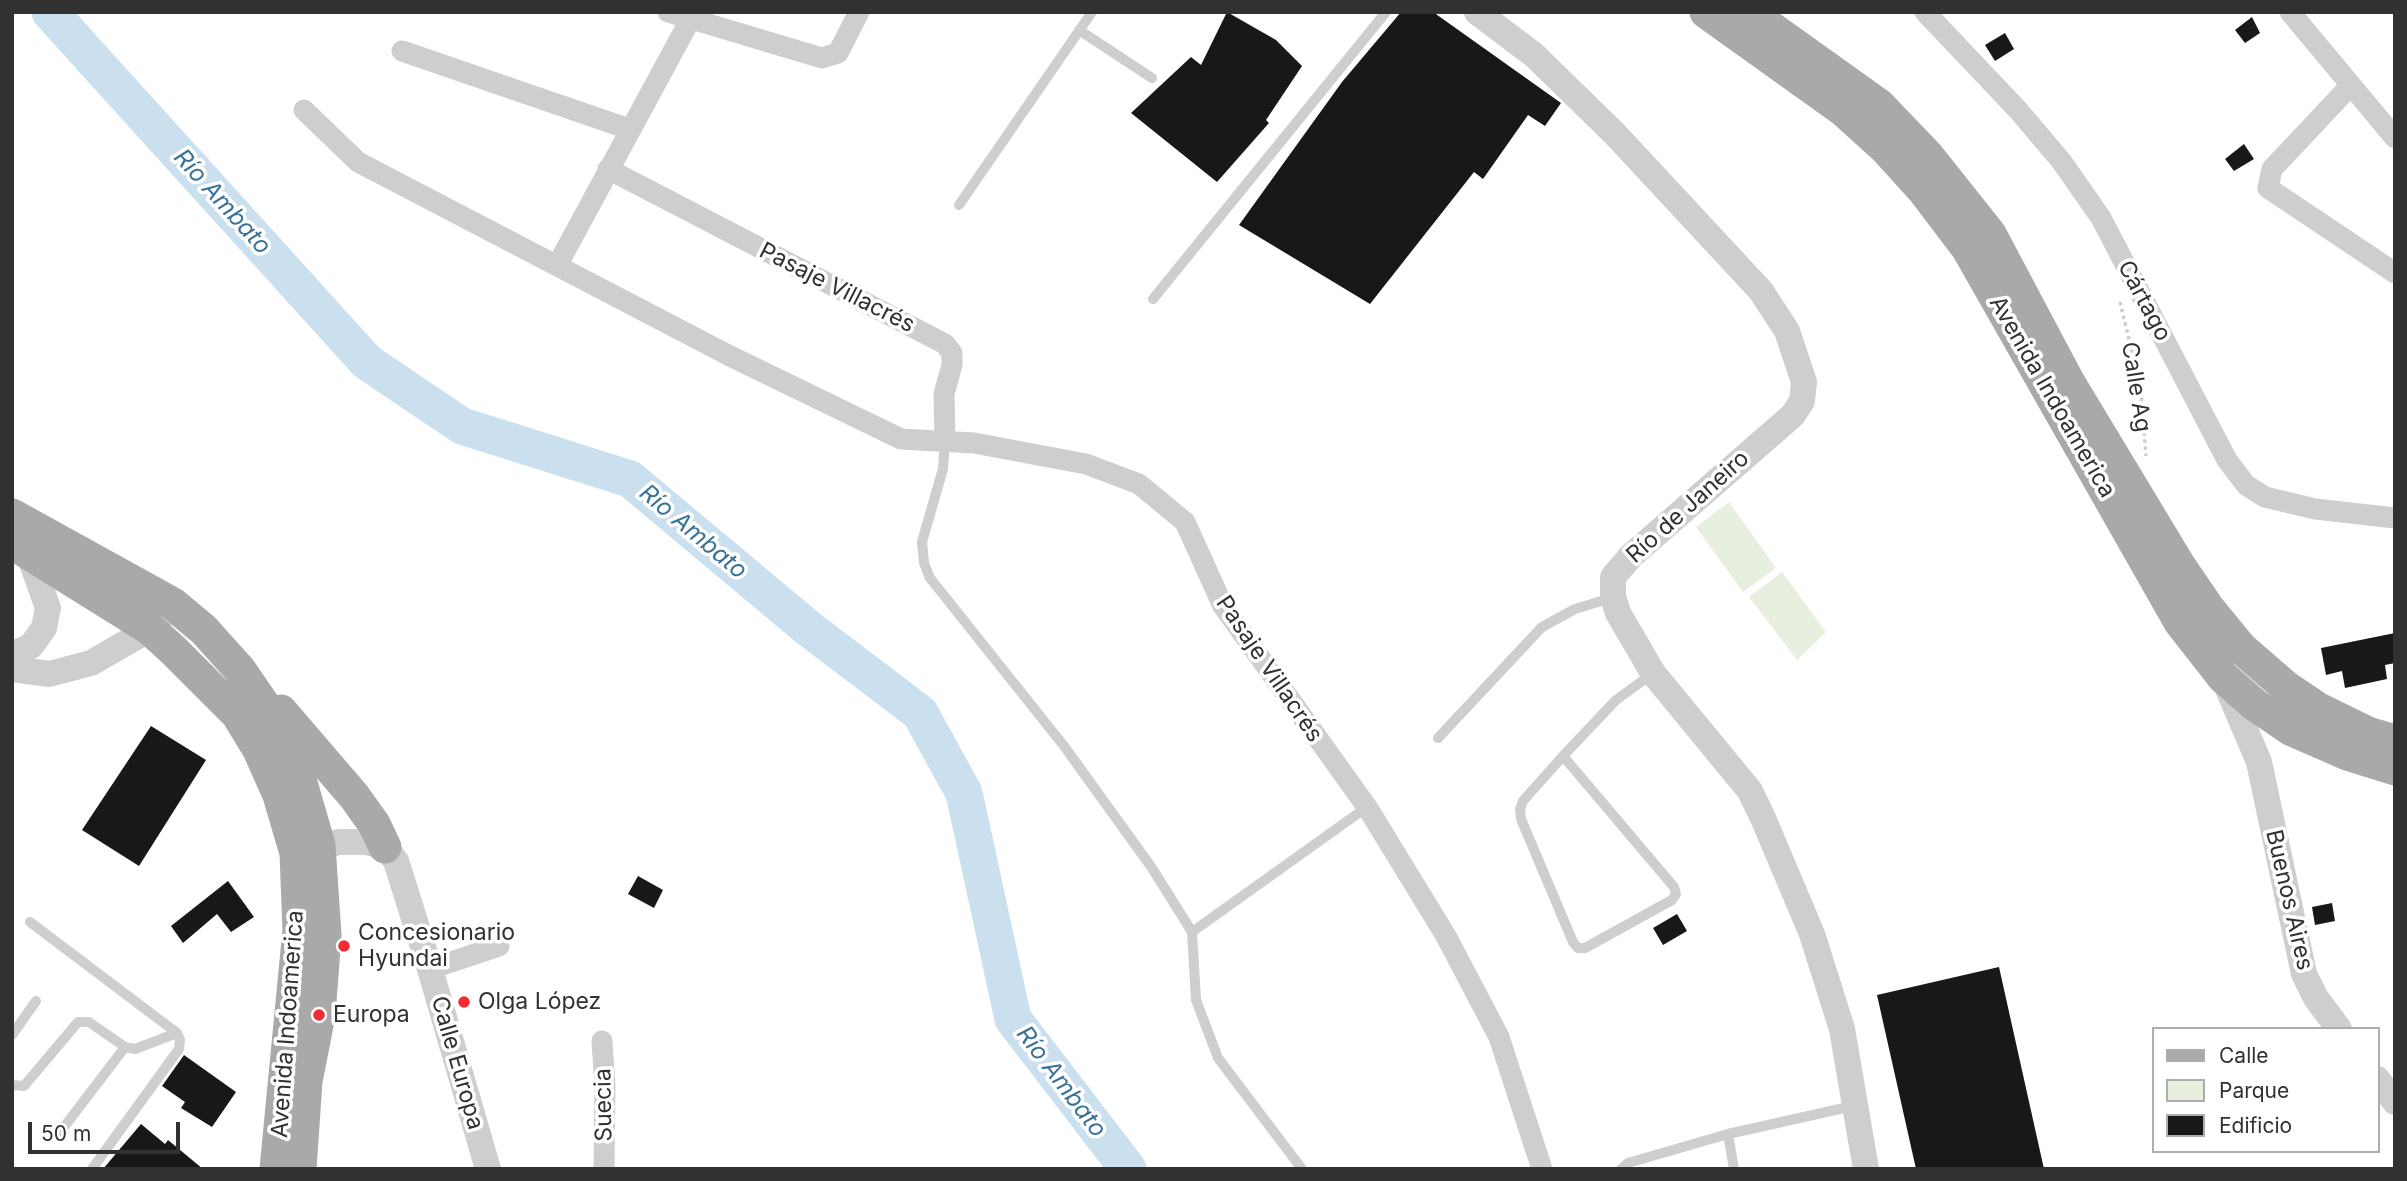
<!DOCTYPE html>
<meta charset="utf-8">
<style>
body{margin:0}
#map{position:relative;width:2407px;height:1181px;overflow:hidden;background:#fff;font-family:Inter,sans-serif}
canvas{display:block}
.frame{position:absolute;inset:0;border:14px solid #313131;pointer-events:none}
.legend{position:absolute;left:2152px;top:1027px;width:228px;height:126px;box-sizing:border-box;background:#fff;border:2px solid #adadad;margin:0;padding:9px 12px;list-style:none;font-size:21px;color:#313131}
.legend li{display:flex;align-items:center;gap:14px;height:35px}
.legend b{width:35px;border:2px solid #adadad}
.scale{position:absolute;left:28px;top:1122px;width:152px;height:32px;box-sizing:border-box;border:4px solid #313131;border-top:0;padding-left:9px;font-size:21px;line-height:24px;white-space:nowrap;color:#313131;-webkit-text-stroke:5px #fff;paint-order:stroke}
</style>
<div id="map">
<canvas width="2407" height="1181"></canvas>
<div class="frame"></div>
<ul class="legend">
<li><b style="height:9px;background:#a9a9a9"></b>Calle</li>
<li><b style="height:19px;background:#e7efdf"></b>Parque</li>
<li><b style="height:19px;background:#181818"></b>Edificio</li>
</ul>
<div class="scale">50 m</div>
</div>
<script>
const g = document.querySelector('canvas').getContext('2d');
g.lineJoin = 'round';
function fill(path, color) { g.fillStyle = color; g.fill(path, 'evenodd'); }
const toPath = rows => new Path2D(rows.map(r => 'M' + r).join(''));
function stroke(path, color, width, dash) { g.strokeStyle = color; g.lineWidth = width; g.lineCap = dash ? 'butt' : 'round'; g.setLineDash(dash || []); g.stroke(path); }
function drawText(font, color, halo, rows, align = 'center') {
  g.font = font + ' Inter,sans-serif'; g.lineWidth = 7; g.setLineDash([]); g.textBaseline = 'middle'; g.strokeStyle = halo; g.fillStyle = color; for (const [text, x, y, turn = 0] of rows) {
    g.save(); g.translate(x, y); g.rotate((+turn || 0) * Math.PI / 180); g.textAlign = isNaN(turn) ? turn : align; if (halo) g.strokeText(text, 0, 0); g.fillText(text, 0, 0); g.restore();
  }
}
fill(toPath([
 [1729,502,1776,568,1743,592,1696,527],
 [1782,572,1826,632,1797,660,1749,597]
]), '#e7efdf');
stroke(toPath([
 [50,12,367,362,462,426,630,479,808,628,920,713,964,793,1013,1019,1128,1169]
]), '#cbe0ef', 37);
fill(toPath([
 [1227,12,1276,40,1302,66,1266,120,1269,123,1217,182,1131,113,1191,57,1201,65],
 [1401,12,1433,12,1561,103,1545,126,1528,115,1483,179,1474,172,1370,304,1239,225,1342,82],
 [2252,17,2260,33,2245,43,2235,30],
 [2005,33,2014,49,1995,61,1985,45],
 [2244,144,2254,159,2234,171,2225,159],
 [2395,633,2395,663,2385,665,2387,679,2345,688,2342,671,2326,675,2321,648],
 [151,726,206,760,139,866,82,830],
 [638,876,663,890,654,908,628,894],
 [228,881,254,917,231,932,217,914,183,943,171,926],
 [2332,903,2335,921,2315,925,2312,907],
 [1677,914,1687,931,1663,945,1653,928],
 [1999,967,2044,1169,1916,1169,1877,995],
 [184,1055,236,1092,212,1127,181,1108,185,1102,162,1086],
 [141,1124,165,1144,168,1140,203,1169,103,1169]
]), '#181818');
stroke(toPath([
 [2120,302,2141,390,2146,456]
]), '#cecece', 3.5, [3.5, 3.5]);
stroke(toPath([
 [1079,30,1152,78],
 [959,205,1092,12],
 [1153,299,1386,12],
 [945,441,943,469,922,542,924,563,930,578,1064,746,1152,868,1192,932,1196,1000,1218,1058,1302,1169],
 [1438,738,1542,627,1575,609,1611,598],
 [1563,756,1674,887,1676,894,1672,900,1585,948,1578,948,1573,942,1521,819,1520,809,1523,801,1563,756,1616,700,1652,674],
 [30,922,177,1033,180,1040,179,1049,92,1169],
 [1192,932,1367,807],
 [12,1035,36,1001],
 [12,1085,24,1086,78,1022,89,1022,125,1047,135,1049,177,1033],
 [61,1131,125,1047],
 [1728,1134,1734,1169],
 [1621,1169,1628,1163,1728,1134,1853,1106]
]), '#cecece', 10);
stroke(toPath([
 [668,12,822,58,838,53,859,12],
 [1925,12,2018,110,2062,162,2101,218,2227,460,2246,485,2265,497,2315,509,2395,518],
 [2290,12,2395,138],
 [402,51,629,129],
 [2351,85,2272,169,2268,188,2395,273],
 [304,110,358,162,730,356,901,439,974,443,1086,464,1139,484,1185,522,1223,606,1367,807,1446,936,1499,1037,1542,1169],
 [608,169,945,344,952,353,952,365,944,394,945,441],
 [558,264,690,20],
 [430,969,499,946],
 [602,1041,605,1086,604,1169]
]), '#cecece', 21);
stroke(toPath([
 [1477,12,1534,55,1615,134,1761,291,1787,331,1804,382,1802,401,1793,415,1631,556,1613,577,1613,597,1618,613,1653,673,1750,791,1763,818,1812,934,1842,1029,1866,1169],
 [12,655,31,646,44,628,48,608,28,552],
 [12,669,49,674,91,663,150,629,162,616],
 [2225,682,2259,762,2304,974,2316,998,2339,1029],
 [300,851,339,842,366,842,385,847,396,861,430,969,488,1169],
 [2377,1079,2395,1102]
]), '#cecece', 26);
stroke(toPath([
 [1706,12,1843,110,1885,148,1924,191,1968,249,2180,622,2223,677,2255,705,2292,730,2347,754,2395,769],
 [1749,12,1879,105,1928,156,1990,234,2068,381,2179,565,2209,609,2241,648,2286,687,2317,708,2368,733,2395,741],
 [12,515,173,604,204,630,240,670,275,721,297,769,319,845,325,935,319,1015,306,1081,300,1169],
 [12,543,150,629,173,650,237,714,259,750,279,795,296,853,299,930,276,1169],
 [281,711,354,796,374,824,385,847]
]), '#a9a9a9', 33);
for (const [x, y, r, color] of [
 [344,946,7,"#f02b33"],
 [464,1002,7,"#f02b33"],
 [319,1015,7,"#f02b33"]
]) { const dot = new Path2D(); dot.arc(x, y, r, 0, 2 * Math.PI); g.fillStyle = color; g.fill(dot); stroke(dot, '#fff', 2.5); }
drawText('23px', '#313131', '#fff', [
 ["Pasaje Villacrés",837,288,27],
 ["Cártago",2144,301,62],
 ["Calle Ag",2136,387,81],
 ["Avenida Indoamerica",2052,397,60],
 ["Río de Janeiro",1688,507,-42],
 ["Pasaje Villacrés",1269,669,56],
 ["Buenos Aires",2289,900,77],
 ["Avenida Indoamerica",288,1024,-86],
 ["Calle Europa",457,1063,74],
 ["Suecia",604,1105,-91]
]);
drawText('23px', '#313131', '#fff', [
 ["Concesionario",358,933],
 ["Hyundai",358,959],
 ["Olga López",478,1002],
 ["Europa",333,1015]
], 'left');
drawText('italic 24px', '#39719a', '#fff', [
 ["Río Ambato",222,202,48],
 ["Río Ambato",693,532,40],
 ["Río Ambato",1061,1082,53]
]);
</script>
